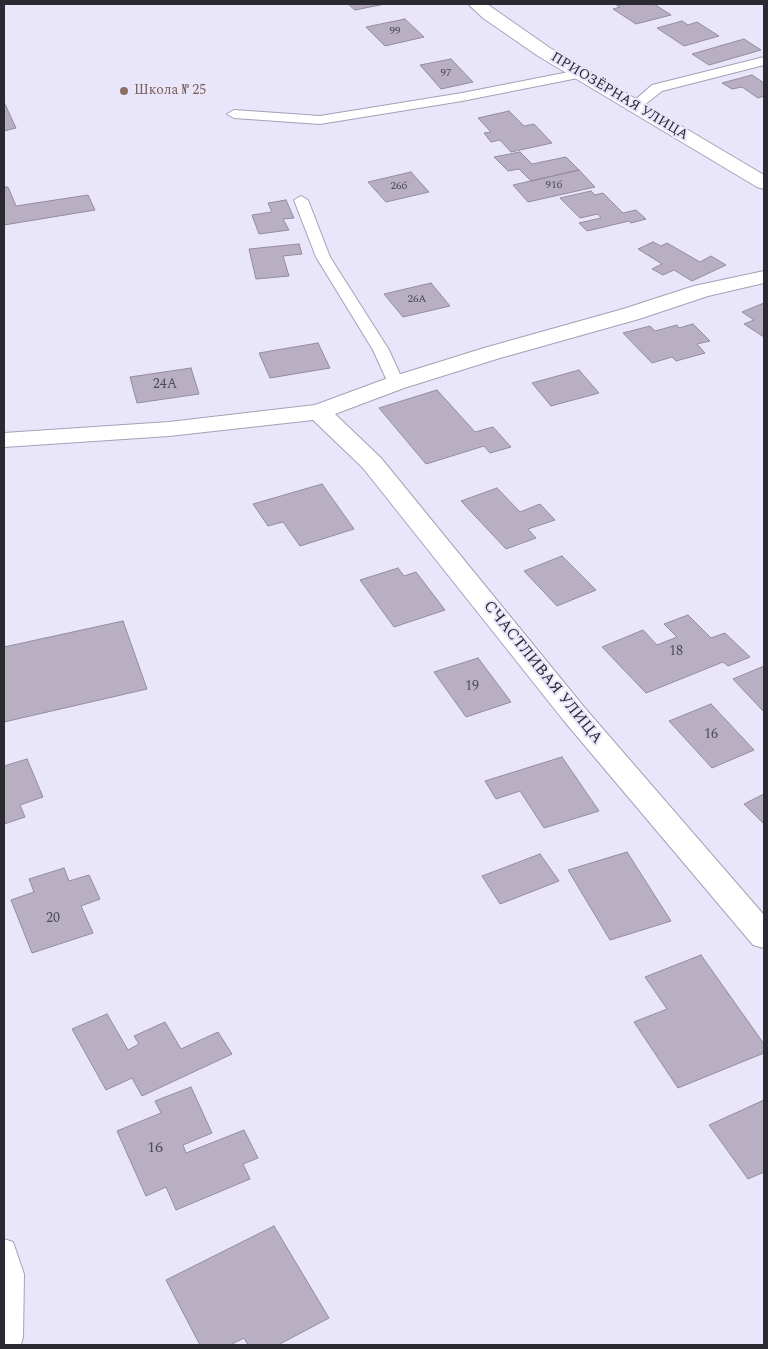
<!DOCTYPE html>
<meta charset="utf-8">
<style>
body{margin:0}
#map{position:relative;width:768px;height:1349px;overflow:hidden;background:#e9e5fb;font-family:Spectral,serif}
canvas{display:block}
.frame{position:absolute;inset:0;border:5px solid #2b2a32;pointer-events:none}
</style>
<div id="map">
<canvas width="768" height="1349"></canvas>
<div class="frame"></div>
</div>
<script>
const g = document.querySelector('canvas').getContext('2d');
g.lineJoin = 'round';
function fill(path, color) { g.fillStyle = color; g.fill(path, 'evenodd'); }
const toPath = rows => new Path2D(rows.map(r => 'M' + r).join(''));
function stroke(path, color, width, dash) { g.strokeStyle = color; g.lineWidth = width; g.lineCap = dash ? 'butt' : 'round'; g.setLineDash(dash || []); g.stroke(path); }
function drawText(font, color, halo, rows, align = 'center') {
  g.font = font + ' Spectral,serif'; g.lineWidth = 4; g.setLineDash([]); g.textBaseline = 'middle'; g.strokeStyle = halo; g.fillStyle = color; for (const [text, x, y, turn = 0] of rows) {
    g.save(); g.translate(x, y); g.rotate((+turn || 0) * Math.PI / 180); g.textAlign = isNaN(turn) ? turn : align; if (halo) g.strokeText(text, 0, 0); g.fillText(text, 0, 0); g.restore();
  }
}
const building = toPath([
 [348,4,385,4,355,10,348,4],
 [615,4,654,4,671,15,636,24,613,9,620,7,615,4],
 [405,19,424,37,385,46,366,27,405,19],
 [682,21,688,25,697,22,719,36,684,46,657,28,682,21],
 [744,39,761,50,709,65,692,54,744,39],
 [451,59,473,82,441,89,420,65,451,59],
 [752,75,764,83,764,96,758,98,742,87,732,89,722,83,752,75],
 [4,102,16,128,4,131,4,102],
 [509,111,524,126,534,124,552,143,511,152,500,140,491,142,484,133,491,132,478,118,509,111],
 [520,152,532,164,566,157,579,170,531,181,519,169,508,171,494,157,520,152],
 [579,170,595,187,528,202,513,185,579,170],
 [411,172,429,192,386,202,368,182,411,172],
 [4,187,8,187,16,206,88,195,95,210,4,225,4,187],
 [591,191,595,195,603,193,623,213,636,210,646,219,631,223,629,221,587,231,579,223,601,218,598,214,580,218,560,198,591,191],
 [286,200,294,218,283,219,289,230,259,234,252,215,272,212,268,203,286,200],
 [653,242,661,246,667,243,700,262,711,256,726,265,692,281,674,270,663,275,652,269,662,264,638,249,653,242],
 [299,244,302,254,283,256,289,276,256,279,249,249,299,244],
 [431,283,450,306,403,317,384,294,431,283],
 [764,303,764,337,744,324,754,320,742,312,764,303],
 [693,324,710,341,697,344,705,353,676,361,672,357,652,363,623,333,650,326,655,331,677,325,679,328,693,324],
 [318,343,330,368,270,378,259,353,318,343],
 [191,368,199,394,137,403,130,377,191,368],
 [579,370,599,393,551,406,532,383,579,370],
 [437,390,475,432,493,427,511,447,490,453,484,446,426,464,379,408,437,390],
 [322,484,354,529,300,546,283,522,268,526,253,504,322,484],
 [497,488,520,512,540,504,555,520,528,529,536,538,506,549,461,501,497,488],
 [562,556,596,590,557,606,524,571,562,556],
 [398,568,404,576,416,572,445,610,394,627,360,580,398,568],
 [688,615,711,638,725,633,750,657,728,666,723,662,646,693,602,647,643,630,657,645,677,637,664,624,688,615],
 [123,621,147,689,4,722,4,647,123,621],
 [478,658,511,702,466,717,434,672,478,658],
 [764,666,764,712,733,679,764,666],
 [711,704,754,750,712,768,669,721,711,704],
 [562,757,599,811,544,828,520,791,496,799,485,781,562,757],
 [27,759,43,797,20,805,25,817,4,824,4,766,27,759],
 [764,794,764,824,744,804,764,794],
 [627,852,671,921,610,940,568,870,627,852],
 [540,854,559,881,500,904,482,876,540,854],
 [64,868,69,881,89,875,100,899,81,906,93,933,32,953,11,900,34,892,29,879,64,868],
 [701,955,764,1044,764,1053,678,1088,634,1022,667,1009,645,977,701,955],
 [107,1014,128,1050,139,1044,134,1036,165,1022,181,1049,218,1032,232,1054,142,1096,132,1078,106,1090,72,1029,107,1014],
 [191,1087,212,1133,183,1145,186,1153,244,1130,258,1158,243,1164,250,1179,176,1210,166,1187,146,1196,117,1131,161,1113,155,1101,191,1087],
 [764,1100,764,1172,748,1179,709,1125,764,1100],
 [274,1226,329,1318,278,1345,248,1345,244,1338,230,1345,200,1345,166,1280,274,1226]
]);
fill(building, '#b8afc3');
stroke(building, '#948b9e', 1);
const lane = toPath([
 [764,57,764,65,662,91,638,110,628,110,627,107,652,85,764,57],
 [579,70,583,71,585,74,583,77,462,101,320,124,234,118,227,114,234,110,320,116,462,93,579,70],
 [301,196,308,200,330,257,389,350,404,383,402,386,390,386,388,383,373,350,316,257,294,200,301,196],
 [4,1239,13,1242,24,1274,23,1337,21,1345,4,1345,4,1239]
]);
const street = toPath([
 [468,4,487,4,550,48,764,175,764,189,757,187,538,56,483,18,468,4],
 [764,271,764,283,708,296,639,319,500,358,404,388,335,414,381,458,584,707,764,915,764,948,753,945,564,721,363,468,313,420,169,436,4,447,4,433,169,422,315,405,388,378,484,348,623,309,694,286,764,271]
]);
stroke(lane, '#a4a1b6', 2);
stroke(street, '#a4a1b6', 2);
fill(lane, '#fff');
fill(street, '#fff');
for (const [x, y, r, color] of [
 [124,91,5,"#8d6e63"]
]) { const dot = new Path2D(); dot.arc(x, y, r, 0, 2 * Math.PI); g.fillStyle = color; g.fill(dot); stroke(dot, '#e9e5fb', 2); }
drawText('11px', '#4e4b56', null, [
 ["99",395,32],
 ["97",446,74],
 ["91б",554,186],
 ["26б",399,187],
 ["26А",417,300]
]);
drawText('14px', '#785e54', '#e9e5fb', [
 ["Школа № 25",134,91]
], 'left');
drawText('14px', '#2b2a32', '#e9e5fb', [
 ["ПРИОЗЁРНАЯ УЛИЦА",619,97,31]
]);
drawText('14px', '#4e4b56', null, [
 ["24А",165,385],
 ["18",676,652],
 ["19",472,687],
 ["16",711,735],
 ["20",53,919]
]);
drawText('16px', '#2b2a32', '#e9e5fb', [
 ["СЧАСТЛИВАЯ УЛИЦА",542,673,51]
]);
drawText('16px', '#4e4b56', null, [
 ["16",155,1149]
]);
</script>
